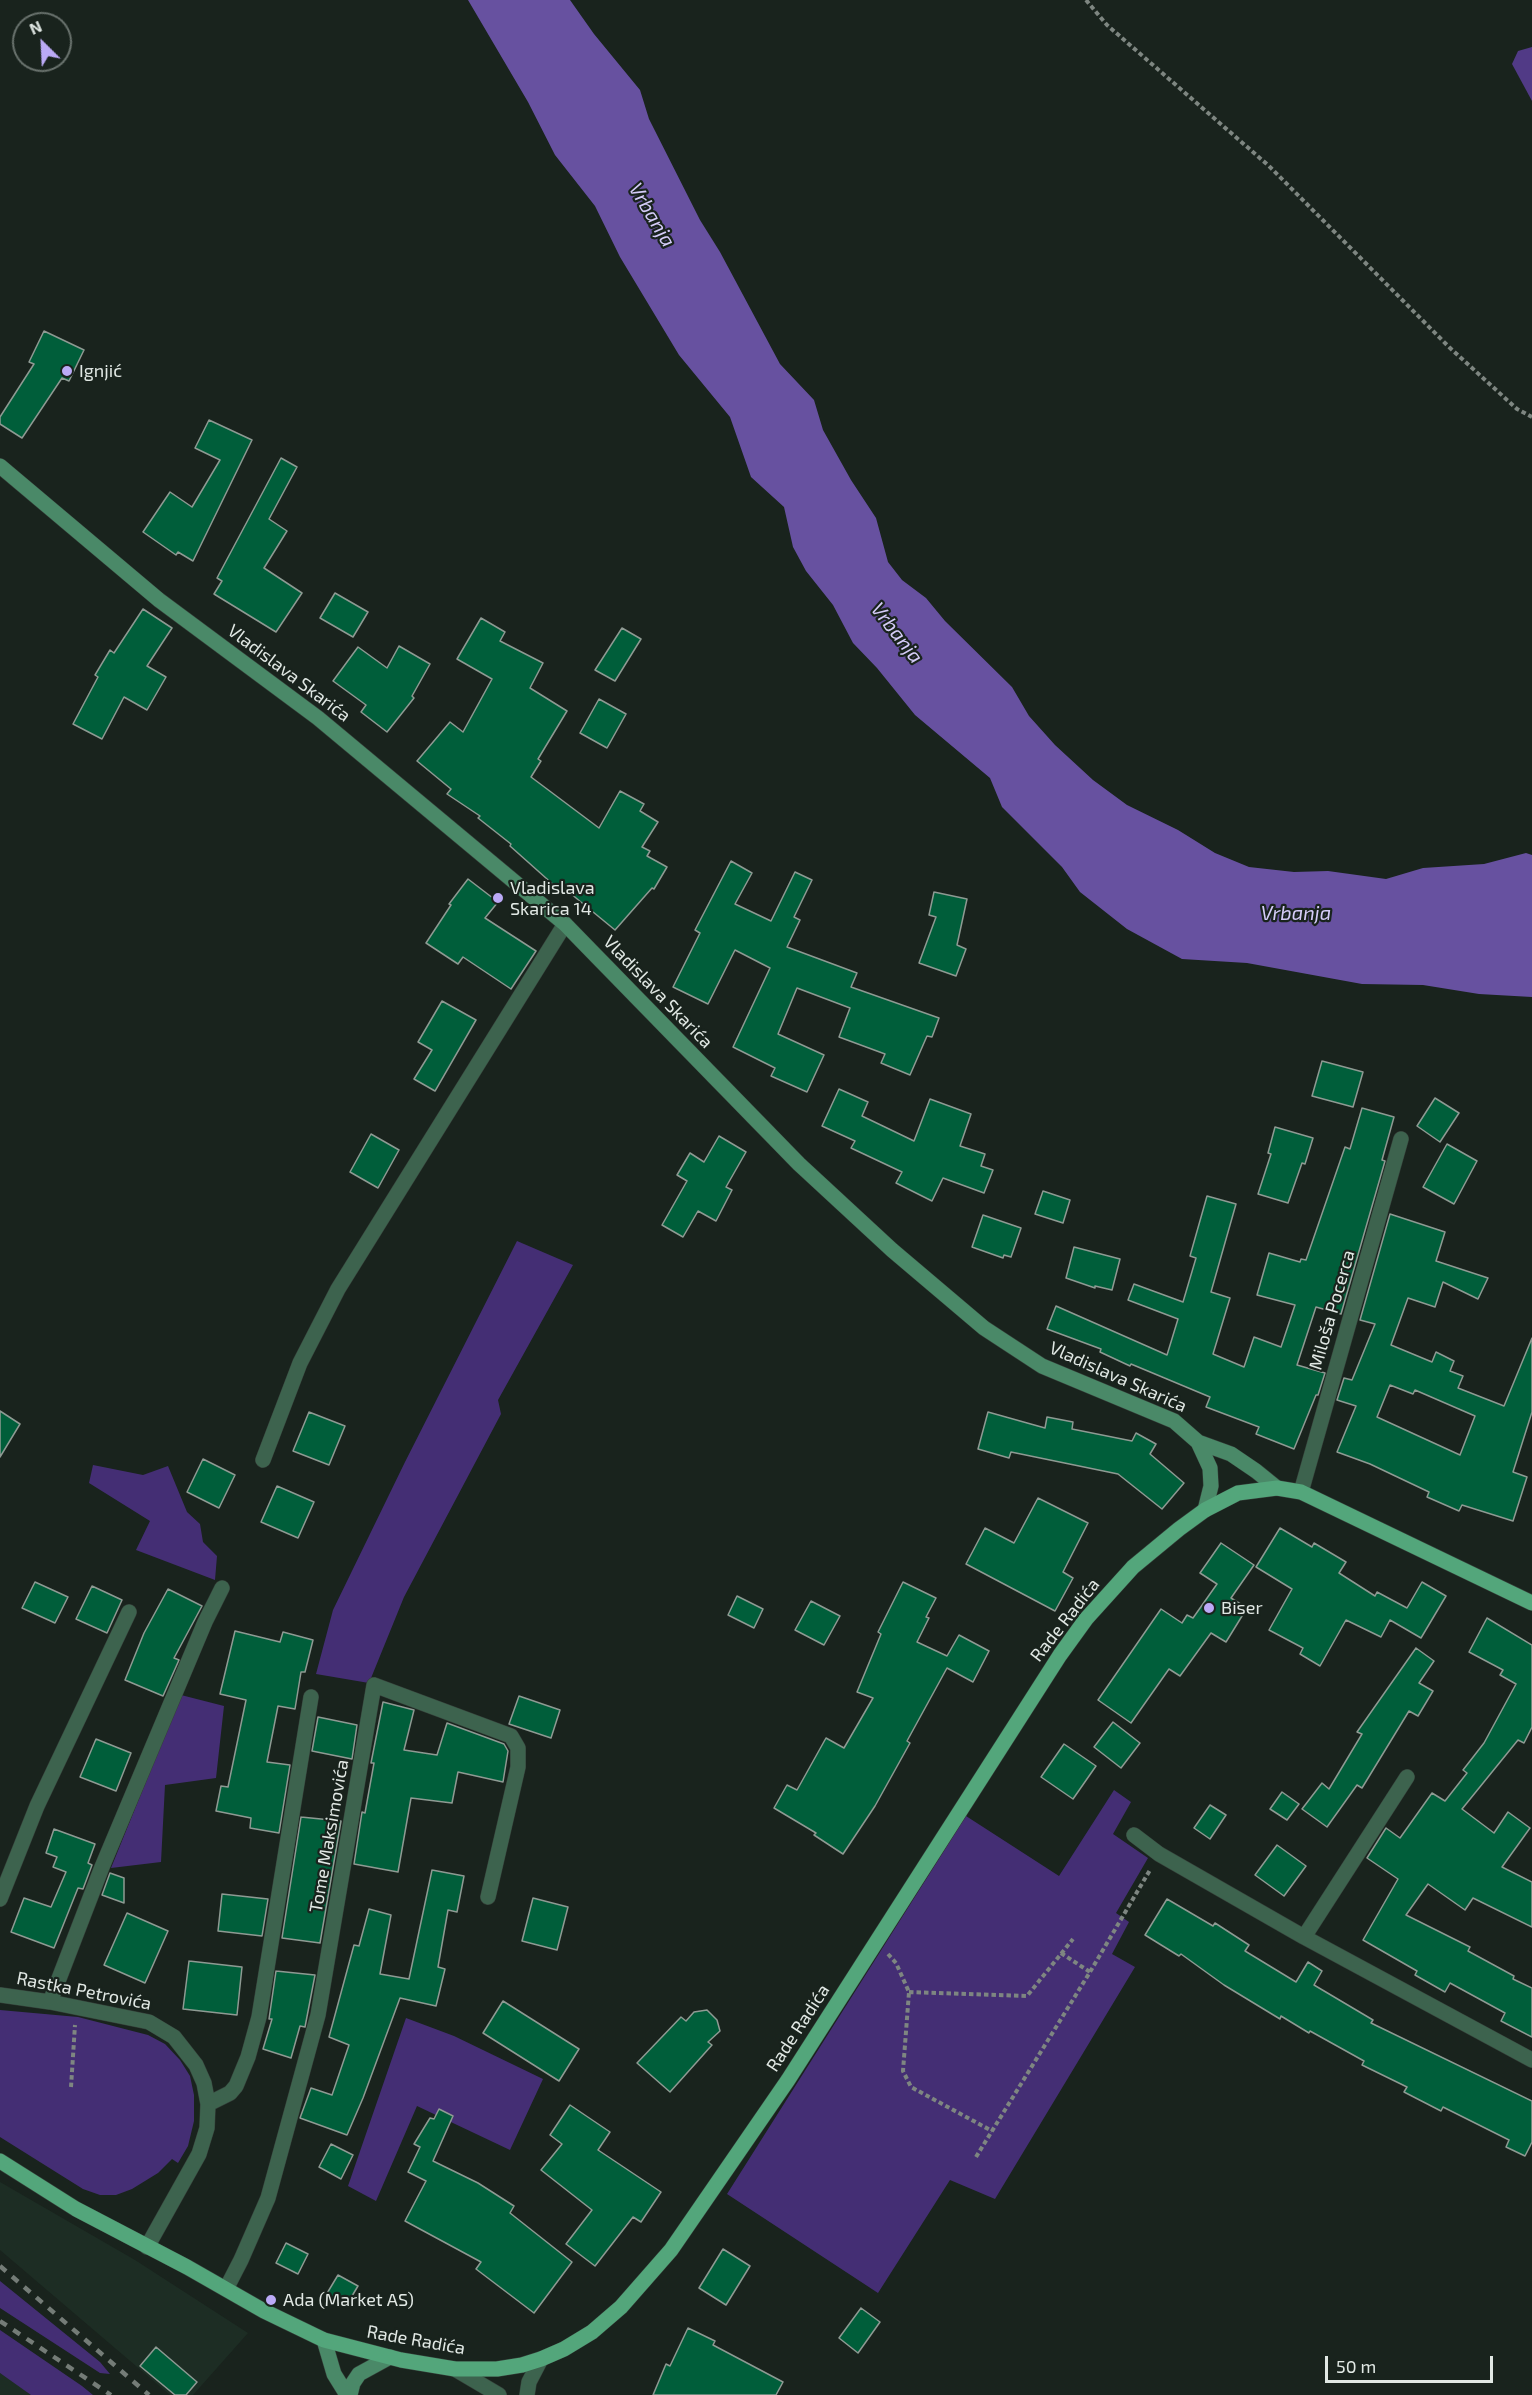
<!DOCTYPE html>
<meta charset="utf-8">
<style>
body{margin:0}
#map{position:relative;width:1532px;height:2395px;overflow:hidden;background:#19231d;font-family:"Exo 2",sans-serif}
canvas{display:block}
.north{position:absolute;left:12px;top:12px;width:60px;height:60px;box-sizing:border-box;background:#19231d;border:2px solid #69726d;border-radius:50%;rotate:336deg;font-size:16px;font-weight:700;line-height:24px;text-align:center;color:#e1e8e4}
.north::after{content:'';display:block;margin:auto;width:21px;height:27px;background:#bbaaf6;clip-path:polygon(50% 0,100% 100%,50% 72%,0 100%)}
.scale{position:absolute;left:1325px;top:2356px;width:168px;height:27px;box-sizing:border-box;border:3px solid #e1e8e4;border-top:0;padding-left:8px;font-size:18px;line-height:21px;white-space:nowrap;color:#e1e8e4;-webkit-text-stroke:4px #19231d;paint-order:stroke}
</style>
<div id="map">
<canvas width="1532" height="2395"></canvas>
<div class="north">N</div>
<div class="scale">50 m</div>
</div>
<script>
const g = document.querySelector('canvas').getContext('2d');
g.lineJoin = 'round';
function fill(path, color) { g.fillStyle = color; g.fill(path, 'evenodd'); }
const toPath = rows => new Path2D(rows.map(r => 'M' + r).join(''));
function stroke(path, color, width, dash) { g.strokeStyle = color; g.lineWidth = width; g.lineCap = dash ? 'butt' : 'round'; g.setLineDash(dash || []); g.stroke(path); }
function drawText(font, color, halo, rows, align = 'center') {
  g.font = font + ' "Exo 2",sans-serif'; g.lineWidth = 4.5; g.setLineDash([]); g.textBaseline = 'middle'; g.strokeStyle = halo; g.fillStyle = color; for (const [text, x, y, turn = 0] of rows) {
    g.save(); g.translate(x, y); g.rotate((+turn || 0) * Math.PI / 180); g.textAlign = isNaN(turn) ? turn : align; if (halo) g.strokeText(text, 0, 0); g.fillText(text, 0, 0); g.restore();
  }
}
fill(toPath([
 [0,2182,135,2260,248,2333,193,2395,170,2395,0,2250],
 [0,2373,16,2383,31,2395,0,2395]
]), '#1d2d24');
fill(toPath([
 [517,1241,573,1265,498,1400,501,1414,404,1597,369,1683,316,1674,333,1610,405,1462],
 [93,1465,143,1475,168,1466,187,1512,200,1524,203,1542,217,1556,215,1580,136,1550,150,1521,89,1483],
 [181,1695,224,1706,216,1778,165,1785,161,1862,111,1868],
 [1114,1790,1131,1802,1113,1834,1148,1858,1116,1913,1129,1922,1112,1954,1135,1967,995,2199,950,2180,878,2293,727,2194,966,1816,1059,1876],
 [0,2010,78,2017,148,2035,165,2044,180,2060,190,2076,194,2095,194,2121,188,2146,178,2163,172,2159,158,2173,132,2189,116,2195,100,2195,83,2189,0,2137],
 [406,2018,454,2036,543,2079,510,2150,417,2106,376,2201,348,2186],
 [0,2281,100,2362,110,2374,100,2373,0,2308],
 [0,2330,82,2386,93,2395,31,2395,0,2373]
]), '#442e74');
fill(toPath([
 [1532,47,1532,101,1512,64,1518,51]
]), '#513a86');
fill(toPath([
 [468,0,570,0,594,34,640,90,649,119,700,220,720,252,780,364,814,400,823,430,851,480,876,518,888,562,902,580,926,598,945,621,1012,687,1029,716,1055,745,1093,780,1127,805,1178,830,1215,853,1249,867,1294,872,1328,871,1386,879,1423,868,1484,864,1526,853,1532,855,1532,997,1479,994,1423,985,1362,984,1247,963,1182,959,1127,929,1080,892,1062,867,1002,807,990,778,915,715,877,668,853,643,833,605,806,571,793,547,784,507,751,477,730,417,679,355,620,257,595,206,555,155,528,102]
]), '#6751a0');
const building = toPath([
 [44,331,84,350,69,381,62,378,22,438,0,424,0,417,34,364,29,362,44,331],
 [209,420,252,440,193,561,178,552,176,555,143,532,170,492,192,507,220,460,195,448,209,420],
 [281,458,297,467,269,519,287,531,264,568,302,593,276,632,214,594,222,581,217,578,281,458],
 [335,593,368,612,353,637,320,618,335,593],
 [143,609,172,628,147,666,166,677,147,710,124,697,102,739,73,724,98,677,95,675,110,650,114,653,143,609],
 [481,618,505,632,500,641,543,663,530,688,567,711,538,759,541,761,531,777,599,828,620,791,644,804,640,811,658,822,642,847,650,851,647,856,667,867,654,889,652,888,615,930,559,884,556,887,510,846,511,844,478,818,480,816,447,794,451,789,417,761,450,722,463,732,492,679,457,659,481,618],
 [622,628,641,639,615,681,595,670,622,628],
 [399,646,430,664,412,696,414,698,387,732,361,712,366,705,333,681,358,647,387,668,399,646],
 [599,699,626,714,607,748,580,733,599,699],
 [731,861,752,873,735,904,771,921,795,872,812,880,794,917,800,920,787,947,857,973,851,987,939,1018,932,1037,927,1036,910,1075,881,1063,885,1054,839,1037,850,1008,797,988,778,1034,824,1055,807,1092,771,1076,775,1068,733,1047,770,968,735,950,708,1004,673,987,700,933,695,930,731,861],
 [468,879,498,902,485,918,536,951,511,989,463,957,458,964,426,943,451,905,449,904,468,879],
 [934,892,967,899,957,945,966,949,956,976,919,963,936,917,929,915,934,892],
 [442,1001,476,1020,435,1091,414,1079,432,1050,418,1042,442,1001],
 [1322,1061,1363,1072,1353,1107,1312,1096,1322,1061],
 [839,1089,868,1102,862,1116,914,1141,930,1099,971,1114,960,1146,985,1154,981,1166,993,1170,984,1193,943,1178,932,1201,896,1183,902,1172,851,1148,855,1141,822,1126,839,1089],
 [1435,1098,1459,1113,1440,1142,1417,1126,1435,1098],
 [1362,1108,1394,1117,1382,1160,1385,1161,1341,1314,1316,1307,1297,1365,1325,1373,1318,1395,1316,1395,1294,1449,1256,1434,1259,1427,1206,1407,1210,1397,1131,1364,1130,1366,1100,1352,1101,1349,1047,1329,1056,1306,1167,1355,1178,1319,1128,1300,1134,1284,1183,1302,1196,1258,1190,1256,1207,1196,1236,1204,1211,1292,1230,1298,1213,1354,1244,1367,1254,1337,1281,1347,1295,1305,1257,1295,1269,1253,1300,1262,1301,1259,1306,1260,1345,1147,1350,1149,1362,1108],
 [1275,1127,1313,1138,1305,1164,1302,1163,1288,1203,1258,1194,1271,1154,1268,1153,1275,1127],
 [371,1134,399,1150,378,1188,350,1172,371,1134],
 [719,1136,746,1152,726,1187,732,1190,716,1221,698,1211,683,1237,662,1225,687,1181,677,1175,690,1153,704,1162,719,1136],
 [1447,1144,1477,1161,1454,1204,1423,1187,1447,1144],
 [1043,1191,1070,1200,1063,1223,1035,1214,1043,1191],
 [1390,1214,1445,1232,1436,1261,1488,1278,1478,1299,1443,1282,1435,1307,1408,1298,1391,1345,1432,1362,1436,1352,1454,1361,1450,1371,1463,1376,1458,1388,1504,1406,1532,1338,1532,1412,1513,1472,1527,1477,1513,1521,1462,1505,1459,1511,1427,1497,1429,1492,1370,1464,1337,1452,1356,1406,1337,1400,1344,1378,1352,1380,1375,1324,1360,1320,1390,1214],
 [1390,1385,1413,1394,1415,1390,1475,1416,1460,1455,1377,1417,1390,1385],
 [983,1215,1021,1228,1011,1257,1004,1255,1003,1258,972,1247,983,1215],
 [1074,1247,1120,1259,1112,1290,1095,1286,1095,1288,1066,1278,1074,1247],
 [0,1411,20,1424,0,1457,0,1411],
 [309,1412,345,1426,329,1465,293,1451,309,1412],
 [988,1412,1045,1428,1047,1417,1073,1422,1072,1429,1132,1441,1136,1433,1156,1444,1150,1454,1184,1483,1162,1509,1118,1474,1011,1452,1009,1458,978,1449,988,1412],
 [203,1459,235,1475,219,1508,187,1492,203,1459],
 [277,1486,314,1502,298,1538,261,1522,277,1486],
 [1038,1498,1088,1523,1063,1572,1073,1578,1055,1611,966,1564,985,1528,1014,1543,1038,1498],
 [1280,1528,1312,1547,1314,1543,1346,1562,1339,1573,1375,1596,1377,1592,1407,1608,1422,1582,1446,1596,1421,1638,1390,1620,1381,1637,1346,1620,1320,1666,1300,1654,1303,1648,1269,1630,1292,1589,1256,1567,1280,1528],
 [1221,1543,1254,1565,1231,1598,1247,1608,1226,1642,1211,1633,1180,1676,1169,1669,1131,1723,1098,1700,1161,1609,1182,1623,1187,1615,1193,1618,1217,1584,1200,1573,1221,1543],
 [35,1582,68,1597,55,1623,22,1608,35,1582],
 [903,1582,936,1598,926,1617,929,1618,917,1642,947,1656,959,1635,989,1651,973,1682,947,1668,907,1741,910,1743,875,1806,843,1854,814,1835,816,1833,774,1808,787,1785,797,1790,826,1738,844,1748,873,1698,857,1692,881,1634,878,1632,903,1582],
 [92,1586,122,1600,107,1633,76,1619,92,1586],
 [168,1589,202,1606,174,1658,179,1660,163,1696,125,1680,144,1633,168,1589],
 [737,1596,763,1609,754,1628,728,1615,737,1596],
 [811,1601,840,1616,824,1645,795,1630,811,1601],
 [1487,1618,1532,1645,1532,1727,1524,1743,1518,1740,1462,1809,1494,1833,1508,1812,1530,1828,1502,1867,1532,1882,1532,1927,1473,1898,1465,1910,1428,1884,1406,1915,1470,1947,1468,1951,1514,1976,1513,1979,1532,1988,1532,2037,1501,2021,1505,2013,1450,1983,1445,1992,1415,1975,1417,1971,1363,1940,1398,1879,1367,1858,1386,1828,1400,1838,1432,1793,1445,1801,1467,1773,1463,1770,1484,1743,1516,1684,1500,1675,1503,1670,1469,1652,1487,1618],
 [235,1631,280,1642,283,1632,313,1640,305,1672,301,1672,295,1709,278,1706,267,1762,290,1765,279,1833,250,1828,251,1818,216,1811,221,1786,228,1787,246,1700,220,1694,235,1631],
 [1416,1648,1434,1661,1419,1683,1433,1691,1418,1716,1409,1711,1362,1788,1357,1785,1327,1827,1302,1809,1322,1783,1329,1789,1362,1734,1357,1732,1416,1648],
 [519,1696,560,1710,551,1738,509,1724,519,1696],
 [383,1702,414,1710,404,1750,437,1755,447,1723,504,1744,508,1751,503,1782,458,1772,452,1803,411,1798,398,1872,354,1864,362,1812,365,1813,374,1763,371,1763,383,1702],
 [318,1717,357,1725,352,1759,312,1751,318,1717],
 [1113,1722,1140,1743,1121,1768,1094,1747,1113,1722],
 [96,1739,131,1753,116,1791,80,1777,96,1739],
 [1064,1744,1096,1766,1073,1799,1041,1777,1064,1744],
 [1282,1792,1299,1804,1287,1820,1270,1809,1282,1792],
 [1210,1805,1226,1815,1210,1839,1194,1828,1210,1805],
 [301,1817,341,1821,320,1943,282,1938,301,1817],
 [54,1829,95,1844,88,1863,92,1865,83,1889,78,1888,54,1948,11,1932,24,1898,51,1907,66,1872,53,1867,57,1857,46,1853,54,1829],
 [1277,1845,1306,1866,1284,1896,1255,1875,1277,1845],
 [432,1870,464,1876,457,1912,448,1910,438,1967,445,1969,436,2006,400,1998,363,2098,347,2135,300,2118,311,2088,332,2095,349,2045,329,2037,354,1945,359,1946,369,1909,391,1915,380,1974,409,1979,432,1870],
 [110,1873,124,1878,124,1903,102,1895,110,1873],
 [222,1894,268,1899,262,1936,218,1931,222,1894],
 [533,1898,568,1907,557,1950,522,1941,533,1898],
 [1167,1899,1213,1926,1215,1923,1249,1945,1245,1951,1296,1982,1308,1962,1322,1971,1314,1985,1373,2020,1371,2023,1532,2101,1532,2142,1525,2156,1506,2147,1509,2140,1443,2107,1441,2111,1404,2092,1407,2087,1362,2065,1364,2061,1310,2031,1309,2033,1281,2016,1280,2019,1224,1985,1181,1954,1179,1956,1145,1935,1167,1899],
 [127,1913,168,1931,145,1983,104,1965,127,1913],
 [189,1961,242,1967,237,2015,183,2009,189,1961],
 [276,1971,315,1975,305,2027,300,2026,291,2058,263,2049,272,2019,269,2019,276,1971],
 [503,2001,579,2049,559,2081,483,2033,503,2001],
 [707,2010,717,2020,720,2031,708,2042,712,2045,670,2092,637,2063,681,2017,686,2021,694,2012,707,2010],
 [570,2105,610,2132,598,2150,661,2192,641,2222,633,2217,595,2266,566,2244,592,2210,541,2170,562,2144,550,2135,570,2105],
 [439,2109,453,2116,433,2161,478,2183,514,2206,510,2213,572,2262,534,2313,476,2269,481,2262,405,2221,426,2181,408,2172,420,2147,414,2144,430,2118,434,2119,439,2109],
 [331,2144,353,2155,341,2179,319,2167,331,2144],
 [286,2243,308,2254,298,2274,276,2263,286,2243],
 [723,2249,750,2266,726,2305,699,2288,723,2249],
 [338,2275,358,2286,346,2306,326,2295,338,2275],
 [861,2308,880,2322,858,2353,839,2338,861,2308],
 [688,2328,715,2341,713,2345,783,2382,776,2395,653,2395,666,2364,670,2366,688,2328],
 [156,2347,197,2382,186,2395,175,2395,140,2366,156,2347]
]);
fill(building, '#005e3a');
stroke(building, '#8e9a93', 1.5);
const street = toPath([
 [263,1460,300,1363,338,1289,565,924],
 [1301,1492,1401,1139],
 [1134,1835,1159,1854,1304,1937,1532,2060],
 [0,1899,37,1806,129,1612],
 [1304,1937,1407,1777],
 [0,1995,50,2002,149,2022,174,2037,196,2065,204,2083,208,2104,207,2128,199,2154,147,2247],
 [50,2002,102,1867,205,1622,222,1588],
 [208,2104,230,2093,236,2086,248,2057,259,2017,311,1697],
 [226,2289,241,2260,268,2198,318,2015,374,1685,511,1736,518,1748,518,1767,488,1897],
 [455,2369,499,2395],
 [527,2395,529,2382,541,2359]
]);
const secondary = toPath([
 [0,466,159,600,318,718,565,924,799,1164,892,1250,984,1328,1042,1366,1174,1421,1198,1442,1231,1454,1256,1471,1277,1488],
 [1198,1442,1210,1468,1211,1486,1205,1510],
 [324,2340,334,2374,347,2395],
 [350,2395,353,2383,359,2374,390,2357]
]);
const primary = toPath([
 [0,2161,76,2209,187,2267,264,2311,324,2340,401,2360,455,2369,497,2369,522,2365,541,2359,564,2349,592,2332,621,2307,671,2250,788,2080,1060,1655,1086,1619,1133,1567,1179,1529,1205,1510,1238,1493,1277,1488,1301,1492,1532,1603]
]);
stroke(street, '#353f39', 16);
stroke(secondary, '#353f39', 16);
stroke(primary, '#353f39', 16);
stroke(toPath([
 [1086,0,1107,25,1269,166,1449,347,1517,409,1532,417],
 [1061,1953,1090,1972],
 [888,1954,896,1963,909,1992,903,2071,911,2087,992,2131],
 [909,1992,1027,1996,1073,1939],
 [71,2087,75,2025],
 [976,2157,1090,1972,1150,1870]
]), '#7e8681', 4, [4.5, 3]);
stroke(street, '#3d634e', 15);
stroke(secondary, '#4a8968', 15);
stroke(primary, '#53a67b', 15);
stroke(toPath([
 [0,2266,149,2395],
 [0,2321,111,2395]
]), '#747c77', 4.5, [8, 8]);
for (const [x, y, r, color] of [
 [67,371,6,"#bbaaf6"],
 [498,898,6,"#bbaaf6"],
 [1209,1608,6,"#bbaaf6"],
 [271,2300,6,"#bbaaf6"]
]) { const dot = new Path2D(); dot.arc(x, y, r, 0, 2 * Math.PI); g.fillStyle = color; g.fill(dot); stroke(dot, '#19231d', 2); }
drawText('18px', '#e1e8e4', '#19231d', [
 ["Ignjić",79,371],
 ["Vladislava",510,888],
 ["Skarica 14",510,909],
 ["Biser",1221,1608],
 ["Ada (Market AS)",283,2300]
], 'left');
drawText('18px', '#e1e8e4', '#19231d', [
 ["Vladislava Skarića",289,673,37],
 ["Vladislava Skarića",658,992,46],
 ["Miloša Pocerca",1332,1310,-74],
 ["Vladislava Skarića",1118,1377,24],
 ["Rade Radića",1065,1620,-52],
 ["Tome Maksimovića",329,1836,-80],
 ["Rastka Petrovića",84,1991,11],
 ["Rade Radića",798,2028,-57],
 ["Rade Radića",416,2340,10]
]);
drawText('italic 20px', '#d5ccf8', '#19231d', [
 ["Vrbanja",652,215,59],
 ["Vrbanja",897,633,52],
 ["Vrbanja",1296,913]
]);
</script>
